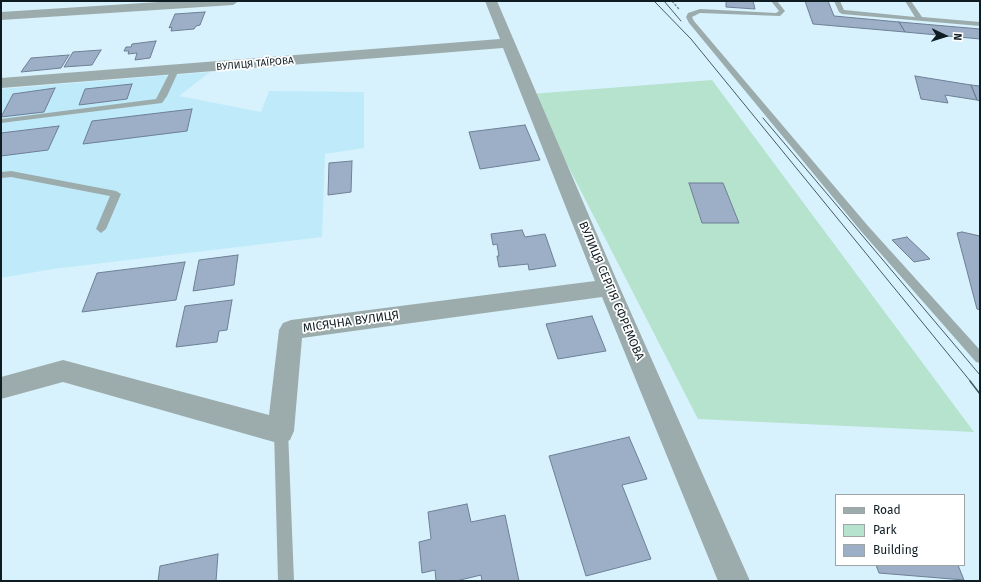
<!DOCTYPE html>
<meta charset="utf-8">
<style>
body{margin:0}
#map{position:relative;width:981px;height:582px;overflow:hidden;background:#d7f2fd;font-family:"Fira Sans",sans-serif}
canvas{display:block}
.frame{position:absolute;inset:0;border:2px solid #0f1c21;pointer-events:none}
.legend{position:absolute;left:835px;top:494px;width:130px;height:72px;box-sizing:border-box;background:#fff;border:1px solid #9fa4a6;margin:0;padding:5px 7px;list-style:none;font-size:12px;color:#0f1c21}
.legend li{display:flex;align-items:center;gap:8px;height:20px}
.legend b{width:20px;border:1px solid #9fa4a6}
.north{position:absolute;left:925px;top:16px;width:40px;height:40px;-webkit-text-stroke:3px #fff;paint-order:stroke;rotate:94deg;font-size:11px;font-weight:700;line-height:16px;text-align:center;color:#0f1c21}
.north::after{content:'';display:block;margin:auto;width:14px;height:18px;background:#0f1c21;clip-path:polygon(50% 0,100% 100%,50% 72%,0 100%)}
</style>
<div id="map">
<canvas width="981" height="582"></canvas>
<div class="frame"></div>
<ul class="legend">
<li><b style="height:5px;background:#9cacac"></b>Road</li>
<li><b style="height:11px;background:#b5e3cd"></b>Park</li>
<li><b style="height:11px;background:#9cafc6"></b>Building</li>
</ul>
<div class="north">N</div>
</div>
<script>
const g = document.querySelector('canvas').getContext('2d');
g.lineJoin = 'round';
function fill(path, color) { g.fillStyle = color; g.fill(path, 'evenodd'); }
const toPath = rows => new Path2D(rows.map(r => 'M' + r).join(''));
function stroke(path, color, width, dash) { g.strokeStyle = color; g.lineWidth = width; g.lineCap = dash ? 'butt' : 'round'; g.setLineDash(dash || []); g.stroke(path); }
function drawText(font, color, halo, rows, align = 'center') {
  g.font = font + ' "Fira Sans",sans-serif'; g.lineWidth = 3.5; g.setLineDash([]); g.textBaseline = 'middle'; g.strokeStyle = halo; g.fillStyle = color; for (const [text, x, y, turn = 0] of rows) {
    g.save(); g.translate(x, y); g.rotate((+turn || 0) * Math.PI / 180); g.textAlign = isNaN(turn) ? turn : align; if (halo) g.strokeText(text, 0, 0); g.fillText(text, 0, 0); g.restore();
  }
}
fill(toPath([
 [210,72,179,96,261,112,269,91,364,92,364,148,325,154,322,237,53,269,1,278,1,89]
]), '#bfeafa');
fill(toPath([
 [712,80,974,432,698,419,531,94]
]), '#b5e3cd');
const building = toPath([
 [726,1,753,1,755,9,726,7,726,1],
 [805,1,828,1,834,16,899,22,905,32,813,24,805,1],
 [205,12,200,25,196,26,194,29,171,31,172,27,169,28,175,14,205,12],
 [899,22,980,29,980,39,905,32,899,22],
 [156,41,150,58,135,60,137,53,128,54,129,51,124,51,126,47,131,47,132,44,156,41],
 [101,50,92,65,64,67,73,52,101,50],
 [69,55,61,68,21,72,31,58,69,55],
 [915,76,971,85,977,100,945,95,948,103,921,99,915,76],
 [132,84,127,99,79,105,85,89,132,84],
 [971,85,980,86,980,101,977,100,971,85],
 [55,88,44,112,1,117,13,94,55,88],
 [192,109,187,131,83,144,92,121,192,109],
 [525,125,540,160,480,169,469,132,525,125],
 [59,126,48,150,1,156,1,133,59,126],
 [352,161,351,192,328,195,329,163,352,161],
 [689,183,723,183,739,223,702,223,689,183],
 [522,230,525,237,545,234,556,266,529,270,528,264,499,267,497,256,499,256,497,244,493,245,491,234,522,230],
 [962,232,980,236,980,310,977,309,957,233,962,232],
 [907,237,930,259,914,262,892,240,907,237],
 [238,255,234,285,193,291,199,260,238,255],
 [185,262,176,300,82,312,97,273,185,262],
 [232,300,227,330,219,331,217,342,176,347,185,306,232,300],
 [592,316,606,351,558,359,546,324,592,316],
 [629,437,647,479,622,485,651,559,586,576,549,456,629,437],
 [467,504,471,522,505,515,519,581,482,581,481,575,456,581,436,581,435,570,422,573,419,542,431,539,428,512,467,504],
 [218,554,216,581,158,581,160,566,218,554],
 [876,565,958,565,964,580,879,573,876,565]
]);
fill(building, '#9cafc6');
stroke(building, '#6d7f95', 1);
stroke(toPath([
 [672,1,679,9]
]), '#7a8e96', 1.5, [2.5, 1.5]);
fill(toPath([
 [771,1,777,1,785,11,780,16,700,13,692,17,694,21,868,226,980,350,980,363,976,362,860,230,689,23,686,17,688,13,700,9,776,13,779,11,771,1],
 [834,1,840,1,844,10,915,17,905,1,911,1,922,17,980,22,980,26,842,14,839,12,834,1],
 [172,68,179,70,167,96,162,103,1,123,1,119,156,99,172,68],
 [11,171,116,191,121,194,106,229,101,233,96,229,110,196,11,177,1,178,1,172,11,171],
 [281,425,286,427,288,431,294,581,278,581,274,431,276,427,281,425]
]), '#9cacac');
fill(toPath([
 [175,1,239,1,233,5,1,20,1,12,175,1],
 [485,1,497,1,620,288,750,581,718,581,602,297,302,338,294,431,290,440,281,444,63,382,1,399,1,377,63,360,269,415,279,330,283,323,291,320,595,281,503,48,1,88,1,78,500,39,485,1]
]), '#9cacac');
stroke(toPath([
 [654,1,691,39,971,382],
 [664,1,681,21],
 [763,118,980,375]
]), '#47585f', 1);
stroke(toPath([
 [970,381,980,394]
]), '#47585f', 1.5);
drawText('10px', '#0f1c21', '#fff', [
 ["ВУЛИЦЯ ТАЇРОВА",255,64,-5]
]);
drawText('12px', '#0f1c21', '#fff', [
 ["ВУЛИЦЯ СЕРГІЯ ЄФРЕМОВА",611,291,67],
 ["МІСЯЧНА ВУЛИЦЯ",351,322,-8]
]);
</script>
